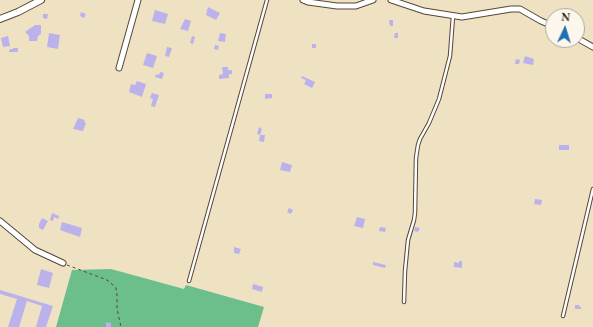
<!DOCTYPE html>
<style>
body{margin:0}
#map{position:relative;width:593px;height:327px;overflow:hidden;background:#efe2c3;font-family:"EB Garamond",serif}
canvas{display:block}
.north{position:absolute;left:545px;top:8px;width:40px;height:40px;box-sizing:border-box;background:#fbf7ec;border:1px solid #aea59a;border-radius:50%;rotate:4deg;font-size:11px;font-weight:700;line-height:16px;text-align:center;color:#3b2a1e}
.north::after{content:'';display:block;margin:auto;width:14px;height:18px;background:#1f6fb2;clip-path:polygon(50% 0,100% 100%,50% 72%,0 100%)}
</style>
<div id="map">
<canvas width="593" height="327"></canvas>
<div class="north">N</div>
</div>
<script>
const g = document.querySelector('canvas').getContext('2d');
g.lineJoin = 'round';
function fill(path, color) { g.fillStyle = color; g.fill(path, 'evenodd'); }
const toPath = rows => new Path2D(rows.map(r => 'M' + r).join(''));
function stroke(path, color, width, dash) { g.strokeStyle = color; g.lineWidth = width; g.lineCap = dash ? 'butt' : 'round'; g.setLineDash(dash || []); g.stroke(path); }
fill(toPath([
 [111,269,184,289,186,285,264,307,258,327,56,327,72,270]
]), '#6cbe8a');
fill(toPath([
 [208,7,220,13,216,20,206,15],
 [155,10,168,14,165,24,152,21],
 [81,12,86,14,84,18,80,16],
 [43,14,48,14,47,19,43,18],
 [185,19,191,21,188,31,180,29],
 [389,20,393,20,393,26,390,26],
 [35,25,41,25,41,34,38,36,37,41,29,41,29,36,25,32],
 [49,33,60,35,58,49,47,47],
 [220,33,226,34,225,42,218,41],
 [395,33,398,33,398,38,394,38],
 [8,36,10,46,3,47,1,38],
 [192,36,195,37,193,44,190,43],
 [312,44,316,44,316,48,312,48],
 [215,45,219,46,218,50,214,49],
 [167,47,172,48,169,57,165,56],
 [13,48,18,48,18,52,9,52,10,49,13,49],
 [147,53,157,56,153,68,143,65],
 [525,56,534,59,533,65,523,63],
 [516,59,520,60,519,64,515,64],
 [222,67,228,67,228,70,232,70,232,74,229,74,229,78,219,79,219,75,223,74],
 [160,72,164,73,162,79,155,77,156,74,159,75],
 [302,76,315,82,312,88,304,84,306,80,301,78],
 [137,81,146,84,142,97,129,92,131,84,135,85],
 [152,93,159,95,155,107,151,106,153,99,150,98],
 [265,94,272,94,272,98,265,99],
 [78,118,85,120,84,122,86,123,83,131,73,129],
 [259,127,262,129,260,135,257,134],
 [260,135,265,135,264,142,259,141],
 [559,145,569,145,569,150,559,150],
 [282,162,292,165,290,172,280,170],
 [535,199,542,200,541,205,534,204],
 [289,208,293,210,291,214,287,212],
 [52,213,59,216,58,219,54,217,53,221,50,220],
 [357,217,365,219,363,228,354,226],
 [42,218,48,221,43,230,39,228,39,224],
 [62,222,82,228,80,237,60,230],
 [380,227,386,228,385,232,379,231],
 [415,227,420,228,418,232,414,231],
 [234,247,241,249,239,254,234,253],
 [459,261,462,261,462,268,454,267,454,262,459,263],
 [373,262,386,265,385,268,373,265],
 [41,269,53,273,49,288,37,285],
 [253,284,263,287,262,292,252,289],
 [0,290,53,306,46,327,36,327,42,306,27,301,19,327,8,327,17,299,0,294],
 [575,305,579,305,579,306,581,307,581,309,575,309],
 [106,322,111,323,111,327,106,327]
]), '#bbb1eb');
const service = toPath([
 [189,281,267,0],
 [404,302,405,271,408,240,414,220,415,213,416,158,418,145,420,139,429,123,439,99,450,56,453,16],
 [563,316,593,189]
]);
const minor = toPath([
 [303,0,308,2,337,6,356,6,373,0],
 [391,0,424,11,462,17,511,9,520,9,541,21,553,26],
 [577,38,593,47],
 [119,68,138,0],
 [0,221,35,250,63,263]
]);
const tertiary = toPath([
 [0,19,18,12,41,0]
]);
stroke(service, '#564637', 4.5);
stroke(minor, '#564637', 7);
stroke(tertiary, '#564637', 8);
stroke(toPath([
 [67,265,107,280,113,285,116,288,117,295,117,309,121,327]
]), '#564637', 1, [3, 3]);
stroke(service, '#fff', 2.5);
stroke(minor, '#fff', 5);
stroke(tertiary, '#fff', 6);
</script>
